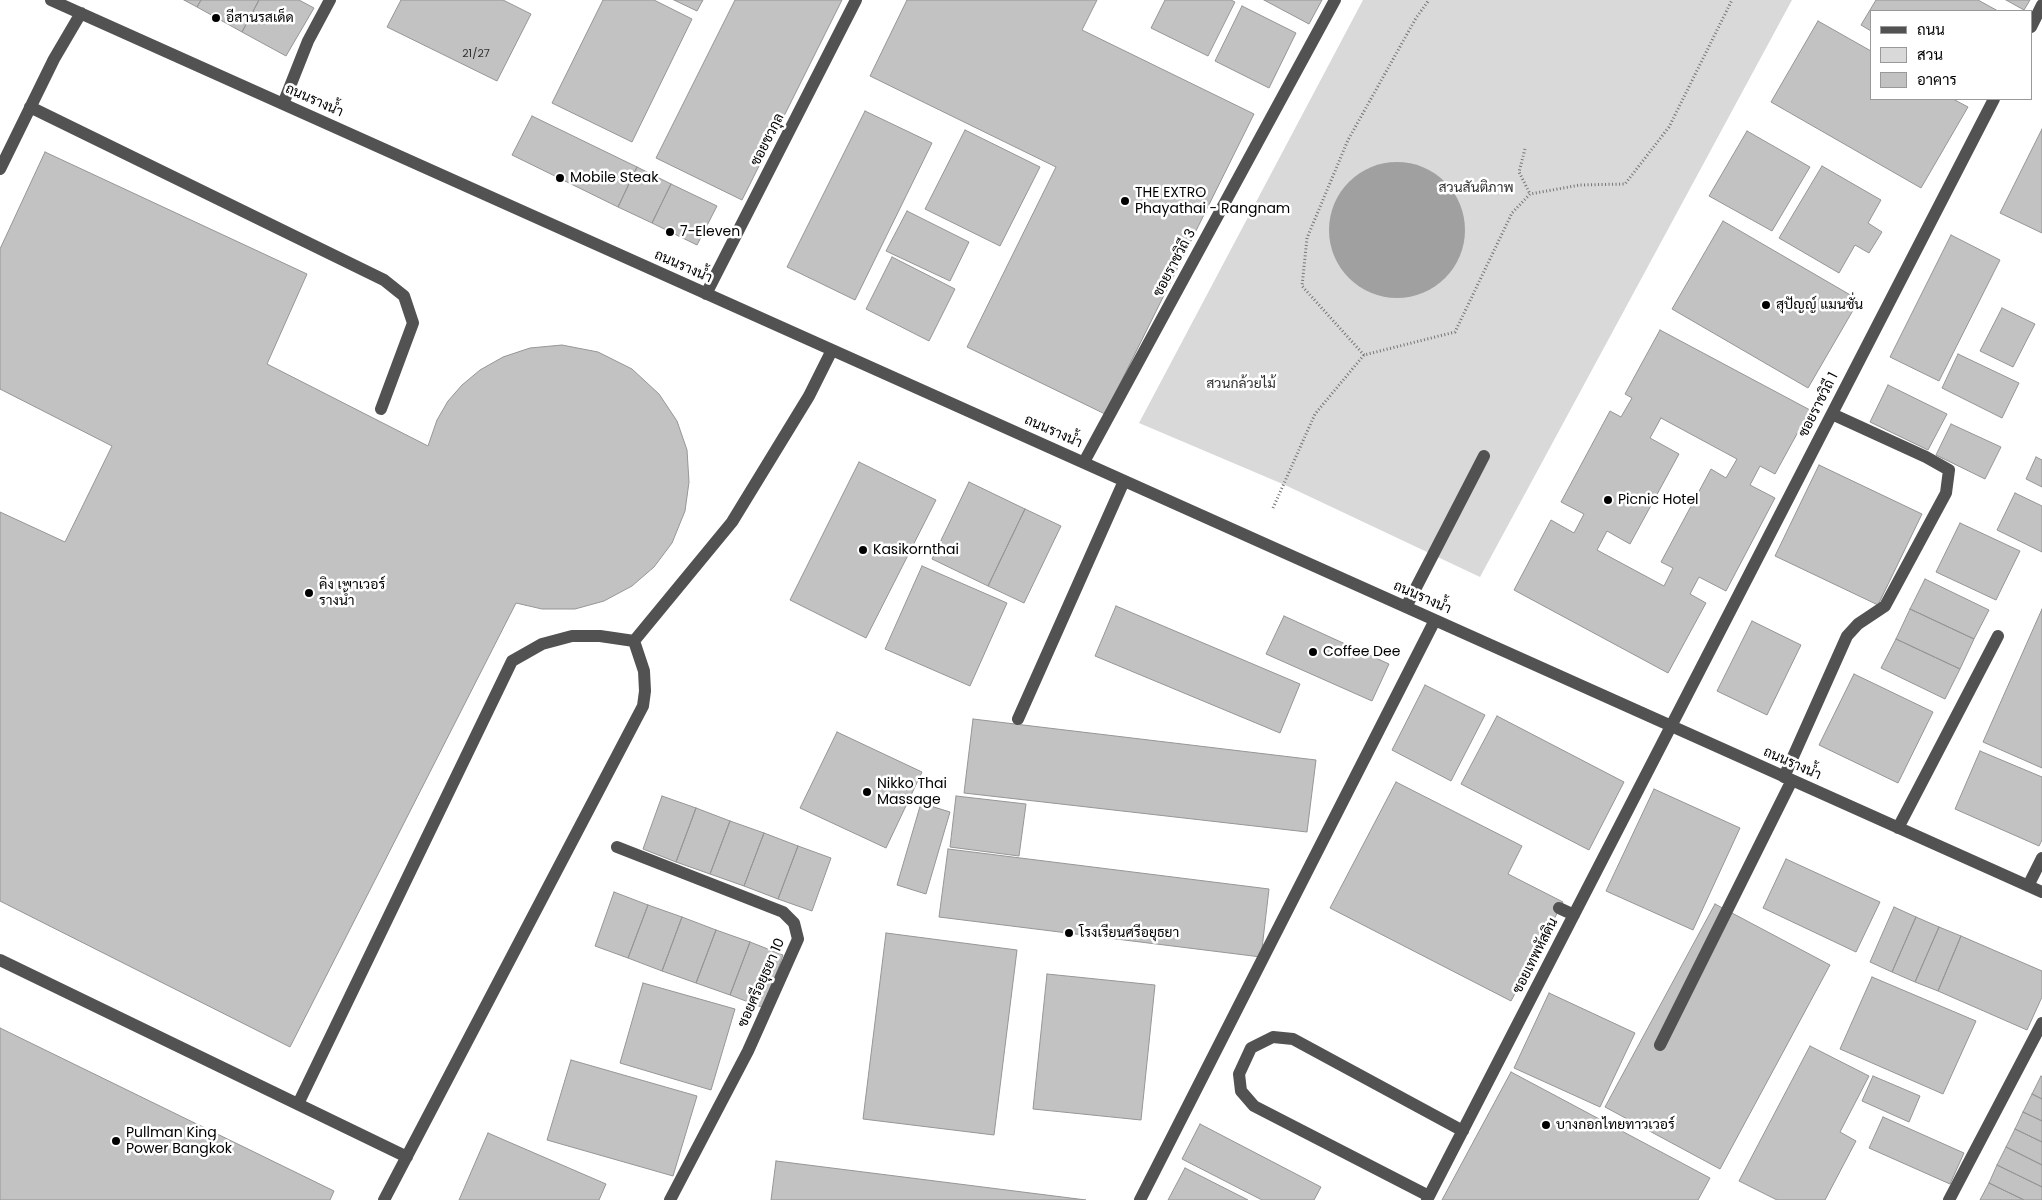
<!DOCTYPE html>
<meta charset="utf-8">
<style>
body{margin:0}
#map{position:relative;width:2042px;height:1200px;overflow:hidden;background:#fff;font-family:Poppins,Sarabun,sans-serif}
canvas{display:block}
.legend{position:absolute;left:1870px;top:10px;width:162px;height:90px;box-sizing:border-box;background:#fff;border:1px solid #999;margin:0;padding:6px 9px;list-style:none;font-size:15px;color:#000}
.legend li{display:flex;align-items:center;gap:10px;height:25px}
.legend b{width:25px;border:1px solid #999}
</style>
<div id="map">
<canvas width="2042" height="1200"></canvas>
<ul class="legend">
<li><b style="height:6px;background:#525252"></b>ถนน</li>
<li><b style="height:14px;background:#d9d9d9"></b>สวน</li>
<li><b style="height:14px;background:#c2c2c2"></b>อาคาร</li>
</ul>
</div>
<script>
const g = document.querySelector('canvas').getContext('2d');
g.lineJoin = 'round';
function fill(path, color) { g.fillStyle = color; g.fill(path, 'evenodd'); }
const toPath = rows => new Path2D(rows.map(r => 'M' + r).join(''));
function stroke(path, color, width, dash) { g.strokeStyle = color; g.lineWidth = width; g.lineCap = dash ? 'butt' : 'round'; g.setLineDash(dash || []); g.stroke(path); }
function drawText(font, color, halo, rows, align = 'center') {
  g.font = font + ' Poppins,Sarabun,sans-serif'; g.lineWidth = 5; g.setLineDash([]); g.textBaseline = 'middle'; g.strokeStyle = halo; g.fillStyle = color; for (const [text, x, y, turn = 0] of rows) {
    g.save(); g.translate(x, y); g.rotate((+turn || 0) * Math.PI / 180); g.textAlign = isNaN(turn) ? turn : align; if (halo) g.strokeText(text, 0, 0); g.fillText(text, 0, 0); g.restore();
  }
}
fill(toPath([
 [1363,0,1792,0,1480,577,1285,485,1139,423]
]), '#d9d9d9');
fill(toPath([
 '1329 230a68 68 0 1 1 136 0a68 68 0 1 1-136 0Z'
]), '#a0a0a0');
const building = toPath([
 [184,0,201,0,197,7,184,0],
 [201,0,259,0,242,32,197,7,201,0],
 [259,0,299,0,314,8,286,56,242,32,259,0],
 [401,0,503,0,531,14,497,81,387,27,401,0],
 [603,0,654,0,692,19,632,142,552,103,603,0],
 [674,0,703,0,697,11,674,0],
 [735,0,842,0,742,200,656,158,735,0],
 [907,0,1097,0,1082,30,1254,114,1105,414,967,347,1056,167,870,76,907,0],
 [1165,0,1231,0,1235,2,1208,56,1151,28,1165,0],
 [1264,0,1322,0,1309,24,1264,0],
 [1876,0,1978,0,1998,11,1871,11,1871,31,1861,25,1876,0],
 [2006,0,2030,0,2024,10,2006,0],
 [1242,6,1296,33,1269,88,1215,61,1242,6],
 [1818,21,1871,51,1871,99,1953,99,1968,107,1921,188,1771,102,1818,21],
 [865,111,932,143,855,300,787,267,865,111],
 [532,116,637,167,618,207,512,155,532,116],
 [2042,129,2042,233,2000,213,2042,129],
 [965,130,1040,167,1000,246,925,209,965,130],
 [1747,131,1810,167,1772,231,1709,196,1747,131],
 [45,152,307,274,267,364,428,446,437,420,448,401,462,385,480,370,503,357,530,348,562,345,598,352,632,369,659,394,677,421,687,450,689,482,685,511,672,543,654,567,632,586,604,601,575,609,542,609,516,603,290,1047,0,901,0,512,65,542,112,446,0,389,0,249,45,152],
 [1822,166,1881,200,1868,223,1882,232,1869,253,1855,245,1839,273,1779,238,1822,166],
 [637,167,671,184,652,223,618,207,637,167],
 [671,184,717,206,697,245,652,223,671,184],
 [907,211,969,242,950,281,886,251,907,211],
 [1723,221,1859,300,1808,388,1672,309,1723,221],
 [1951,235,2000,260,1939,381,1890,357,1951,235],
 [892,257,955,289,929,341,866,309,892,257],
 [2002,308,2035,324,2013,367,1980,351,2002,308],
 [1660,330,1810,410,1775,474,1760,466,1750,485,1775,498,1726,591,1699,577,1690,594,1706,603,1668,673,1514,590,1551,520,1574,533,1584,514,1561,502,1610,411,1621,417,1632,398,1625,394,1660,330],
 [1661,418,1737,459,1726,478,1711,469,1661,562,1673,568,1664,586,1597,550,1607,531,1630,544,1679,454,1650,438,1661,418],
 [1958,354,2019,383,2002,418,1942,388,1958,354],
 [1888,385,1947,414,1928,450,1870,422,1888,385],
 [1951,424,2001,447,1985,479,1936,455,1951,424],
 [2036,457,2042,460,2042,487,2026,479,2036,457],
 [859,462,936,500,866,638,790,600,859,462],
 [1819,465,1922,514,1878,605,1775,556,1819,465],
 [969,482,1025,509,988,586,932,559,969,482],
 [2015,493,2042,506,2042,552,1997,530,2015,493],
 [1025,509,1061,526,1024,603,988,586,1025,509],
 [1960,523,2020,551,1996,600,1936,572,1960,523],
 [922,566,1007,603,970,686,885,649,922,566],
 [1925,579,1989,610,1974,639,1910,609,1925,579],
 [1116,606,1300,684,1280,733,1095,656,1116,606],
 [1910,609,1974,639,1960,669,1896,639,1910,609],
 [2042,609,2042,768,1983,742,2042,609],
 [1284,616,1389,664,1372,701,1266,654,1284,616],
 [1752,621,1801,645,1767,715,1717,691,1752,621],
 [1896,639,1960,669,1945,699,1881,668,1896,639],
 [1854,674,1933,712,1898,783,1819,745,1854,674],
 [1425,685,1485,715,1451,781,1392,750,1425,685],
 [1497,716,1624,782,1589,850,1461,784,1497,716],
 [973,719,1316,760,1307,832,964,793,973,719],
 [837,732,922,772,886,848,800,808,837,732],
 [1980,751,2042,777,2042,840,2039,846,1955,809,1980,751],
 [1396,782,1522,846,1508,874,1563,902,1511,1001,1330,908,1396,782],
 [1654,789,1740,828,1693,930,1606,891,1654,789],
 [662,796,696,808,676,862,643,849,662,796],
 [956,796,1026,804,1019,856,950,847,956,796],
 [921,803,950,812,926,894,897,885,921,803],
 [696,808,730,821,710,874,676,862,696,808],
 [730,821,764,833,744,886,710,874,730,821],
 [764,833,798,846,778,899,744,886,764,833],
 [798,846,831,858,812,911,778,899,798,846],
 [948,849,1269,889,1261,957,939,917,948,849],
 [1786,859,1880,902,1856,952,1763,908,1786,859],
 [614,892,648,905,628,958,595,946,614,892],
 [1715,904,1830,965,1720,1169,1605,1107,1715,904],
 [648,905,682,917,662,971,628,958,648,905],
 [1894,907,1916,917,1892,972,1870,962,1894,907],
 [682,917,716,930,696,983,662,971,682,917],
 [1916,917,1939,927,1915,982,1892,972,1916,917],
 [1939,927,1961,936,1938,991,1915,982,1939,927],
 [716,930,750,942,730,995,696,983,716,930],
 [886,933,1017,950,994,1135,863,1119,886,933],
 [1961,936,2042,971,2042,997,2027,1030,1938,991,1961,936],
 [750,942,783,955,764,1008,730,995,750,942],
 [1047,974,1155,985,1141,1120,1033,1109,1047,974],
 [1872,977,1976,1021,1943,1094,1840,1049,1872,977],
 [643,983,735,1009,711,1090,620,1063,643,983],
 [1549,993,1635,1033,1600,1107,1514,1068,1549,993],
 [0,1028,334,1191,330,1200,0,1200,0,1028],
 [1810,1046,1869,1076,1840,1132,1856,1141,1825,1200,1777,1200,1739,1181,1810,1046],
 [571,1060,697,1096,673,1176,547,1140,571,1060],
 [1511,1072,1710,1178,1698,1200,1442,1200,1511,1072],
 [1873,1076,1920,1096,1909,1122,1862,1101,1873,1076],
 [2041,1076,2042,1077,2042,1099,2032,1094,2041,1076],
 [2032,1094,2042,1099,2042,1121,2023,1112,2032,1094],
 [2023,1112,2042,1121,2042,1142,2015,1129,2023,1112],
 [1883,1117,1964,1153,1950,1184,1869,1148,1883,1117],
 [1200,1124,1321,1187,1314,1200,1262,1200,1182,1159,1200,1124],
 [2015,1129,2042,1142,2042,1165,2006,1147,2015,1129],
 [488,1133,606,1184,599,1200,459,1200,488,1133],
 [2006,1147,2042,1165,2042,1187,1997,1165,2006,1147],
 [776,1161,1086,1200,771,1200,776,1161],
 [1997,1165,2042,1187,2042,1200,2024,1200,1989,1183,1997,1165],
 [1185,1168,1248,1200,1168,1200,1185,1168],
 [1989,1183,2024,1200,1980,1200,1989,1183]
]);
fill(building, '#c2c2c2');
stroke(building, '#969696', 1);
stroke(toPath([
 [1525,149,1519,172,1530,194],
 [1364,355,1302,286,1307,238,1348,140,1416,18,1429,0],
 [1273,508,1315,414,1364,355,1455,332,1512,213,1530,194,1580,185,1625,184,1669,127,1732,0]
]), '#747474', 3, [1, 2.5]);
stroke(toPath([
 [51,0,2042,892],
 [2031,27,2042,5],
 [283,104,308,41,330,0],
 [30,107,384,280,404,296,413,323,381,409],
 [0,169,54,59,81,13],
 [706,294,856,0],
 [1084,462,1335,0],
 [1406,607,1484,456],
 [634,641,732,522,809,396,832,350],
 [1018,719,1124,481],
 [1784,777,1847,636,1858,624,1885,606,1946,493,1949,470,1926,457,1832,414],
 [1898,828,1998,636],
 [617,847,783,912,794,923,798,939,748,1051,670,1200],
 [2028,886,2042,858],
 [1559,908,1574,915],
 [0,960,407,1157],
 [1660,1045,1792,780],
 [298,1104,512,661,542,644,572,636,600,636,634,641],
 [1429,1196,1254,1106,1241,1091,1239,1074,1251,1048,1273,1037,1293,1039,1463,1131],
 [384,1200,643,706,645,691,644,671,634,641],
 [1140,1200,1435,620],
 [1427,1200,1994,99],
 [1949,1200,2042,1023]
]), '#525252', 12);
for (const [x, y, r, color] of [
 [216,18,5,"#000"],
 [560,178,5,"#000"],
 [1125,201,5,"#000"],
 [670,232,5,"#000"],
 [1766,305,5,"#000"],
 [1608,500,5,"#000"],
 [863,550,5,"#000"],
 [309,593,5,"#000"],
 [1313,652,5,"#000"],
 [867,792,5,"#000"],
 [1069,933,5,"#000"],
 [1546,1125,5,"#000"],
 [116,1141,5,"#000"]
]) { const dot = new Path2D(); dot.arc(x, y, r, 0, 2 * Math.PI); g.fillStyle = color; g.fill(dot); stroke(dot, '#fff', 2); }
drawText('11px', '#303030', null, [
 ["21/27",476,54]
]);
drawText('14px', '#000', '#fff', [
 ["อีสานรสเด็ด",226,18],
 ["Mobile Steak",570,178],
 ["THE EXTRO",1135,193],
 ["Phayathai - Rangnam",1135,209],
 ["7-Eleven",680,232],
 ["สุปัญญ์ แมนชั่น",1776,305],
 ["Picnic Hotel",1618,500],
 ["Kasikornthai",873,550],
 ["คิง เพาเวอร์",319,585],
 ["รางน้ำ",319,601],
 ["Coffee Dee",1323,652],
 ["Nikko Thai",877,784],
 ["Massage",877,800],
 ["โรงเรียนศรีอยุธยา",1079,933],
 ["บางกอกไทยทาวเวอร์",1556,1125],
 ["Pullman King",126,1133],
 ["Power Bangkok",126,1149]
], 'left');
drawText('14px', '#000', '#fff', [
 ["ถนนรางน้ำ",314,101,24],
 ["ซอยชวกุล",768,140,-63],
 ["ซอยราชวิถี 3",1175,263,-62],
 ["ถนนรางน้ำ",683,267,24],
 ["ซอยราชวิถี 1",1819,405,-63],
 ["ถนนรางน้ำ",1053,432,24],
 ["ถนนรางน้ำ",1422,598,24],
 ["ถนนรางน้ำ",1792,764,24],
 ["ซอยเทพหัสดิน",1536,956,-63],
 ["ซอยศรีอยุธยา 10",762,983,-66]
]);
drawText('14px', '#303030', '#fff', [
 ["สวนสันติภาพ",1476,188],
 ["สวนกล้วยไม้",1241,384]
]);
</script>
